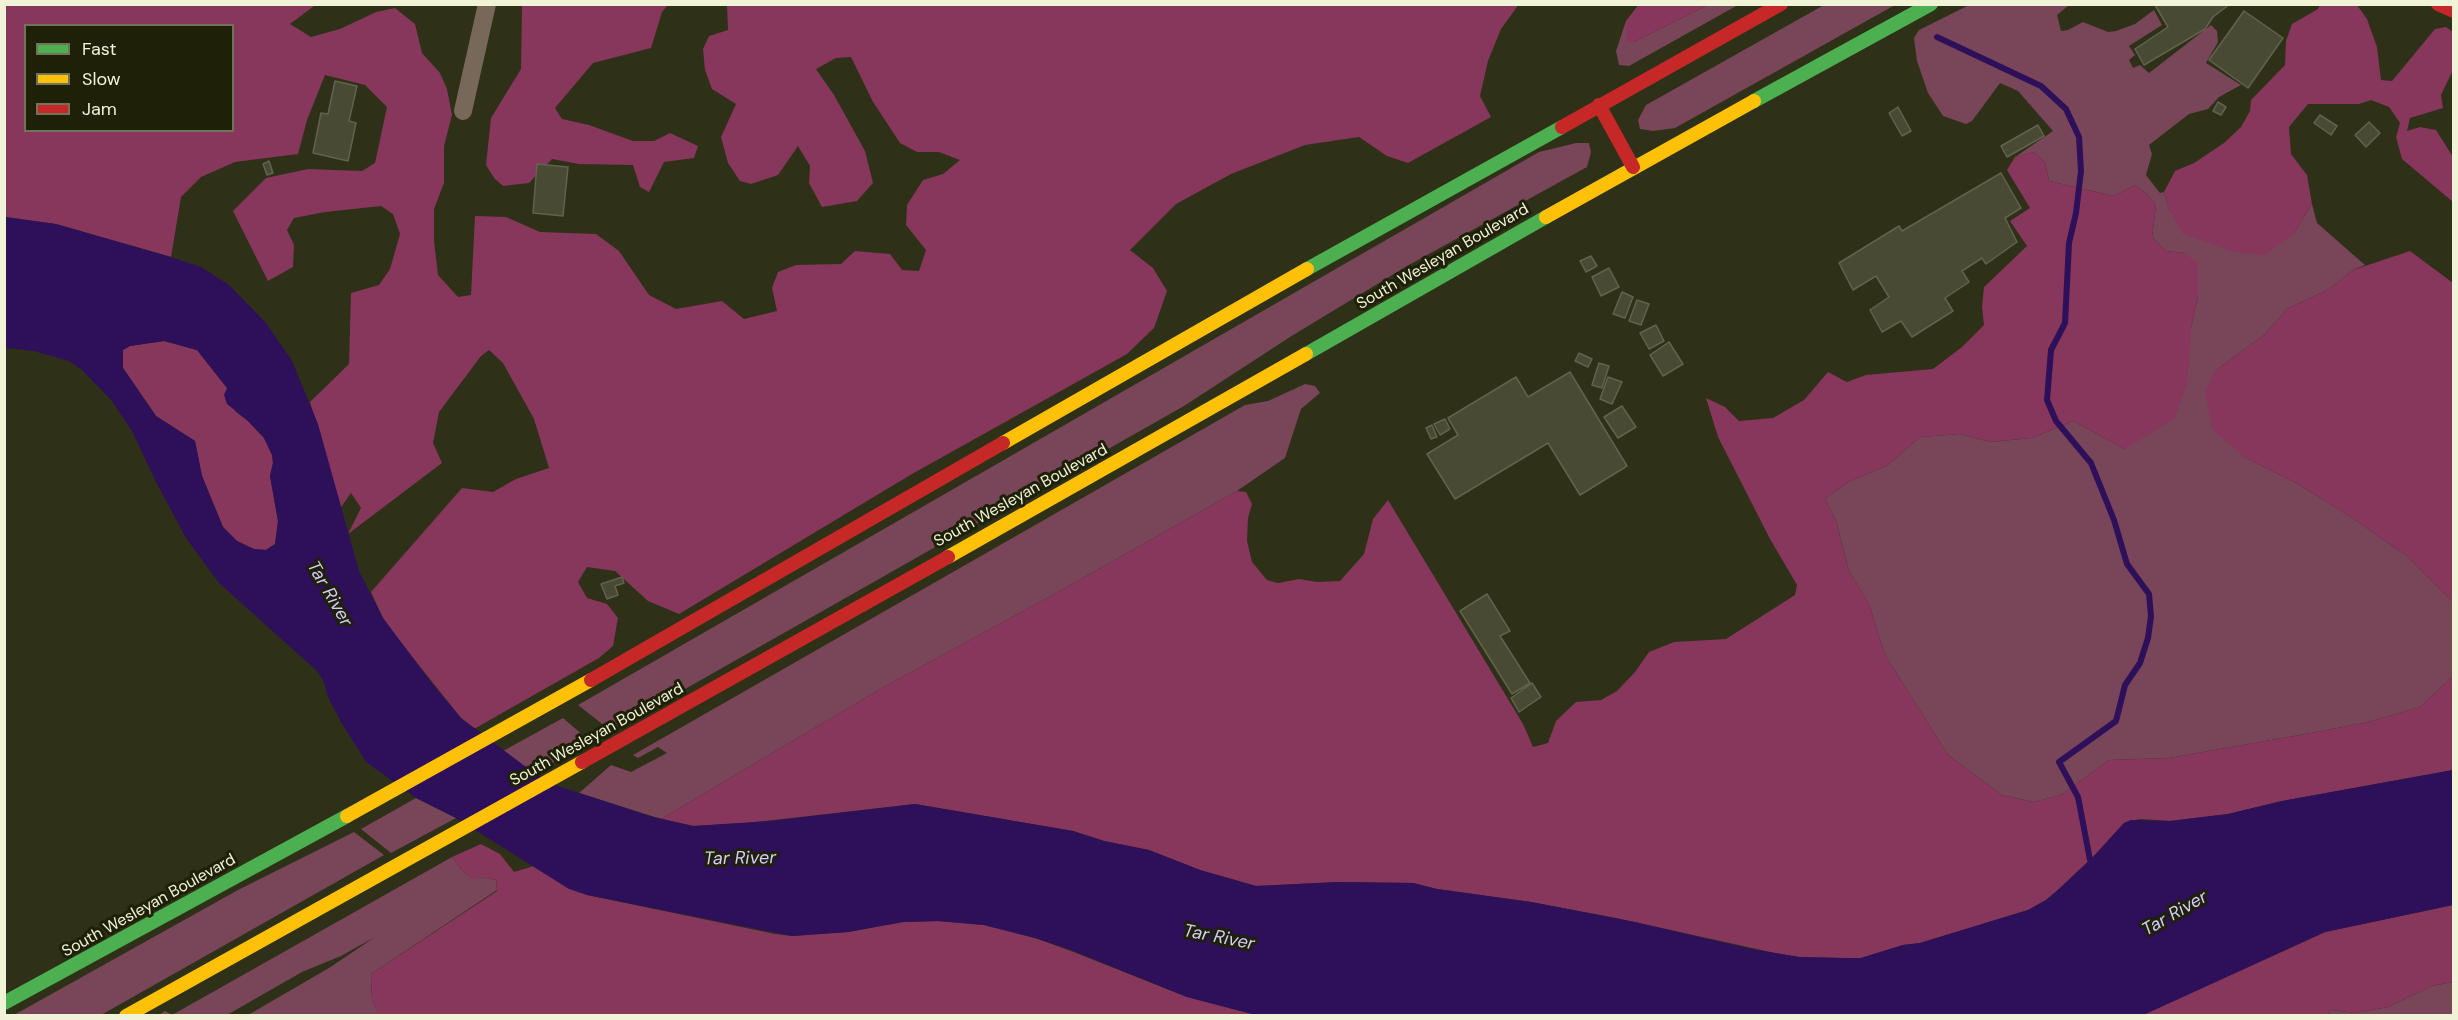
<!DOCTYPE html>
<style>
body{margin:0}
#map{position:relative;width:2458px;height:1020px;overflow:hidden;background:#2e3018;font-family:"DM Sans",sans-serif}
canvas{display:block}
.frame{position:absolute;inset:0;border:6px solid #f0f3d5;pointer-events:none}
.legend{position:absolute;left:24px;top:24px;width:210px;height:108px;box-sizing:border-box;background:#1e2008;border:2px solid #72745a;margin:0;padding:8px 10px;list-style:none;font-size:18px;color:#f0f3d5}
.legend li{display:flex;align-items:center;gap:12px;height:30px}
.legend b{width:30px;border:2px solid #72745a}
</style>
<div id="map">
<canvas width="2458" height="1020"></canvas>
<div class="frame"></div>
<ul class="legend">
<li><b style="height:8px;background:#4caf50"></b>Fast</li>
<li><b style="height:8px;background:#ffc107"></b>Slow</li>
<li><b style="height:8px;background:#c62828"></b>Jam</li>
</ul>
</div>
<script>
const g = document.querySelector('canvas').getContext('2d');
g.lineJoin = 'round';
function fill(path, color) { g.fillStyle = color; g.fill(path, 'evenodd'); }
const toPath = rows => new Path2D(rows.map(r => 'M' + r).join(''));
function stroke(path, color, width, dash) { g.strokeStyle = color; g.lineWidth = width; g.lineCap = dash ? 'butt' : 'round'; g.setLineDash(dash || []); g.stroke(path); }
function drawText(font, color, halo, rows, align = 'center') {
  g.font = font + ' "DM Sans",sans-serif'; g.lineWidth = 6; g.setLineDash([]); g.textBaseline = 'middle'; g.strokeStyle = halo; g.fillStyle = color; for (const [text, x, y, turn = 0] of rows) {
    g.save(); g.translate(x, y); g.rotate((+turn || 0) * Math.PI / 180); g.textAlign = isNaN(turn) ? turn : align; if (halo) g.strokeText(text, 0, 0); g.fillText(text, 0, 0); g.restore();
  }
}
fill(toPath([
 [1708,5,1738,5,1629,66,1619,65,1616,51,1626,21,1626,42,1634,42],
 [1824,5,1895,5,1675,128,1653,131,1640,129,1638,120,1646,105],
 [1969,5,2069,5,2057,15,2061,31,2068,30,2083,22,2108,32,2116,31,2135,24,2154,10,2162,25,2129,46,2135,55,2129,60,2133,68,2140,65,2149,73,2211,25,2217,31,2218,42,2206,63,2241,85,2219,97,2208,109,2189,114,2149,145,2152,154,2146,175,2160,193,2164,192,2169,210,2294,233,2312,204,2317,223,2365,265,2353,270,2329,289,2287,309,2264,335,2215,371,2244,457,2298,484,2354,519,2408,557,2453,602,2453,676,2420,707,2368,722,2322,731,2169,758,2109,760,2061,795,2034,802,2002,795,1948,755,1885,655,1869,604,1849,571,1836,521,1825,499,1848,482,1888,465,1920,437,1960,434,1990,442,2032,438,2073,421,2125,449,2191,328,2198,296,2184,253,2166,251,2152,237,2156,206,2147,194,2135,185,2114,196,2049,181,2045,162,2034,152,2015,157,2053,131,2018,91,2000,83,1972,121,1966,124,1943,116,1928,93,1917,61,1914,38,1919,30],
 [1576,143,1589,143,1591,152,1587,167,1407,266,1290,337,1184,406,611,731,578,705,1539,152],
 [1305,384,1315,386,1320,393,1301,409,1285,458,1237,491,1058,592,882,688,661,819,579,793,611,765,631,772,667,753,658,747,638,758,633,755,1245,405,1268,401],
 [563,718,591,742,534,773,503,751],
 [416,798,456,818,391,853,361,829],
 [354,832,384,855,101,1015,12,1016,238,890],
 [452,857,461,869,471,878,484,877,496,880,497,890,371,974,372,1000,379,1015,248,1015,329,968,375,937,341,956,302,972,227,1015,157,1016,165,1011,172,1015],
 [2453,982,2453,1015,2327,1016,2331,1010,2356,1013,2388,1007,2432,986]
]), '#794559');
fill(toPath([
 [1517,4,1517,7,1501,29,1488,61,1480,96,1491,117,1408,163,1387,156,1359,137,1305,145,1231,174,1176,204,1130,250,1153,268,1167,291,1154,328,1127,354,912,474,679,614,648,601,615,571,587,567,578,582,587,598,607,604,618,618,613,646,599,658,474,729,461,718,398,639,383,618,371,592,462,488,493,492,516,479,549,468,534,419,503,363,489,350,481,356,439,412,433,443,442,463,348,534,361,508,351,493,341,507,310,402,349,364,351,293,379,285,390,269,400,234,393,214,381,206,325,212,294,218,287,230,294,245,293,267,268,281,233,211,266,178,308,169,362,171,375,163,387,107,365,85,325,75,307,120,298,154,235,162,201,177,181,197,171,257,56,224,5,217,5,5,313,5,314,6,290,24,311,37,340,29,376,12,395,8,415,24,422,53,440,73,447,89,452,115,444,146,444,183,434,209,434,241,438,275,458,297,471,295,475,216,506,217,540,232,596,234,619,251,649,295,676,309,722,301,744,319,777,311,772,288,778,272,796,265,841,264,855,251,890,254,902,270,919,271,926,250,906,225,907,205,923,180,943,174,960,160,939,152,917,152,900,143,873,102,851,57,836,58,816,69,834,95,865,151,873,183,857,201,822,207,809,183,810,166,798,146,778,175,751,184,740,181,728,163,721,137,736,104,712,89,705,70,703,49,709,36,728,30,727,5],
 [26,26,232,26,232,130,26,130],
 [1639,4,1708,4,1708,5,1634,42,1626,42,1626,21],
 [522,5,668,5,662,12,651,48,593,63,555,108,562,119,589,125,633,141,654,141,670,133,698,146,694,158,664,162,649,192,640,187,633,165,579,164,552,159,529,183,503,186,494,178,486,165,491,118,521,69],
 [2320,5,2357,5,2367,19,2377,47,2381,80,2392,81,2435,29,2446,27,2453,32,2453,70,2441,95,2443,108,2410,118,2407,131,2420,127,2436,130,2453,157,2453,202,2402,159,2396,137,2400,123,2389,107,2371,100,2359,104,2308,104,2289,127,2291,154,2307,175,2312,204,2294,233,2265,255,2234,252,2183,234,2169,210,2164,192,2175,171,2194,163,2224,143,2241,127,2250,111,2251,100,2285,65,2286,41,2292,24,2318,9],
 [2034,152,2045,162,2049,181,2114,196,2135,185,2147,194,2156,206,2152,237,2166,251,2184,253,2198,263,2198,296,2191,328,2187,384,2175,418,2125,449,2073,421,2032,438,1990,442,1960,434,1920,437,1888,465,1848,482,1825,499,1836,521,1849,571,1869,604,1885,655,1948,755,2002,795,2034,802,2061,795,2109,760,2169,758,2322,731,2368,722,2420,707,2453,676,2453,770,2282,801,2228,814,2170,821,2140,819,2124,823,2093,857,2059,889,2046,900,2028,910,1920,943,1903,945,1861,958,1843,958,1799,957,1775,953,1616,918,1531,902,1437,889,1413,883,1338,882,1256,886,1200,870,1149,850,1104,841,1073,831,915,804,747,823,693,826,661,819,882,688,1058,592,1237,491,1246,492,1252,504,1248,518,1247,541,1252,562,1267,580,1278,583,1299,579,1317,582,1340,581,1364,554,1373,519,1388,500,1523,724,1533,747,1548,743,1556,721,1576,702,1601,700,1617,691,1635,672,1649,652,1674,642,1726,639,1795,595,1797,585,1770,539,1718,437,1706,398,1725,407,1739,421,1773,418,1804,400,1828,372,1847,382,1866,375,1933,369,1962,347,1984,325,1982,307,1984,287,2027,246,2010,221,2030,208,2007,170,2015,157],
 [2410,251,2453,283,2453,602,2408,557,2354,519,2298,484,2244,457,2213,430,2205,393,2215,371,2264,335,2287,309,2329,289,2353,270],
 [164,341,197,350,227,388,236,412,248,421,264,438,272,455,273,463,270,476,278,521,275,544,266,550,254,549,237,541,223,527,202,476,195,441,156,416,123,368,123,350,130,346],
 [481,844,500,854,514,872,534,866,557,881,587,895,775,934,792,936,848,932,903,922,938,921,984,925,1035,938,1071,951,1187,997,1256,1015,379,1016,372,1000,371,974,497,891,496,880,484,877,472,879,461,869,452,857],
 [2453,905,2453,982,2432,986,2388,1007,2356,1013,2331,1010,2327,1016,2141,1016,2325,932]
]), '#86375b');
fill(toPath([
 [5,217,56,224,171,257,201,267,229,285,266,323,292,361,318,424,359,571,383,618,431,682,461,718,534,773,558,786,650,816,693,826,770,821,915,804,1073,831,1104,841,1149,850,1200,870,1256,886,1338,882,1413,883,1437,889,1531,902,1635,922,1751,949,1799,957,1843,958,1861,958,1903,945,1920,943,2028,910,2046,900,2059,889,2093,857,2124,823,2131,820,2170,821,2228,814,2282,801,2453,770,2453,905,2325,932,2141,1016,1256,1015,1187,997,1071,950,1035,938,984,925,938,921,903,922,848,932,792,936,587,895,569,889,456,818,416,798,366,762,341,722,328,697,324,682,317,671,219,583,186,538,156,482,132,431,112,401,82,370,69,361,34,351,5,348],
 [164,341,197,350,227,388,224,395,227,404,248,421,264,438,272,455,273,463,270,476,278,521,275,544,266,550,254,549,237,541,223,527,202,476,195,441,156,416,123,368,123,350,130,346]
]), '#2e105a');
stroke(toPath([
 [1937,37,2041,86,2066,109,2079,137,2081,171,2076,213,2069,243,2065,323,2051,350,2047,400,2056,421,2091,463,2114,520,2127,564,2149,594,2151,616,2148,638,2140,663,2125,685,2116,721,2059,762,2078,797,2090,860]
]), '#2e105a', 6);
const building = toPath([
 [2230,4,2213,17,2205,29,2144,65,2135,49,2168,27,2155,5,2230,4],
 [2244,11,2283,38,2248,88,2209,60,2244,11],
 [335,81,357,86,349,121,356,123,348,161,313,153,321,113,328,114,335,81],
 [2218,102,2226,107,2221,115,2213,111,2218,102],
 [1898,107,1911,131,1902,136,1889,113,1898,107],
 [2320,115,2337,126,2331,135,2314,123,2320,115],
 [2369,122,2380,133,2366,147,2355,135,2369,122],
 [2038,125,2044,136,2007,157,2001,146,2038,125],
 [269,161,273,173,267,175,263,164,269,161],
 [537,164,568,167,563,216,533,213,537,164],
 [2001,173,2021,208,2005,218,2017,242,1986,264,1982,258,1962,271,1969,282,1945,298,1953,311,1912,337,1901,321,1882,332,1870,310,1889,297,1876,276,1853,290,1839,263,1899,226,1902,231,2001,173],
 [1591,256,1597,266,1586,272,1580,261,1591,256],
 [1609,268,1619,287,1601,296,1592,277,1609,268],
 [1622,292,1633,297,1625,318,1613,314,1622,292],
 [1637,300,1649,304,1641,325,1629,321,1637,300],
 [1656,325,1664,341,1649,349,1640,333,1656,325],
 [1669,342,1683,364,1663,376,1650,355,1669,342],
 [1579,353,1592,359,1588,367,1575,361,1579,353],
 [1599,363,1609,366,1602,388,1592,385,1599,363],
 [1570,372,1627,466,1580,495,1548,443,1455,499,1427,454,1458,435,1448,418,1516,377,1528,397,1570,372],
 [1608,377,1622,382,1612,404,1600,399,1608,377],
 [1622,406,1636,427,1618,438,1604,417,1622,406],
 [1445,419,1450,429,1440,435,1434,424,1445,419],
 [1432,425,1437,437,1431,439,1426,428,1432,425],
 [622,577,624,583,615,586,618,595,607,599,601,584,622,577],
 [1487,594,1510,631,1500,636,1530,683,1512,694,1460,611,1487,594],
 [1532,683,1541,697,1519,712,1511,698,1532,683]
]);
fill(building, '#484a34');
stroke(building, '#61634c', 1.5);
stroke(toPath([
 [463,111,487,4]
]), '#78685a', 18);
stroke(toPath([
 [1754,101,1931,4],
 [1307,269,1562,127],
 [1306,354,1546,217],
 [4,1003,347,816]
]), '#4caf50', 14);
stroke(toPath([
 [1546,217,1754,101],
 [1003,443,1307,269],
 [948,557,1306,354],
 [347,816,591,680],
 [126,1016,582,762]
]), '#ffc107', 14);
stroke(toPath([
 [2438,4,2454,11],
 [1599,105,1633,167],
 [1562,127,1781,4],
 [591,680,1003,443],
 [582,762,948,557]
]), '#c62828', 14);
drawText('16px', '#f0f3d5', '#1e2008', [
 ["South Wesleyan Boulevard",1443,257,-30],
 ["South Wesleyan Boulevard",1021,496,-29],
 ["South Wesleyan Boulevard",597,735,-29],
 ["South Wesleyan Boulevard",149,906,-29]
]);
drawText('italic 18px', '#d4ccfb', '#1e2008', [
 ["Tar River",329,594,60],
 ["Tar River",740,859,-1],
 ["Tar River",2175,914,-30],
 ["Tar River",1219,938,11]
]);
</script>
